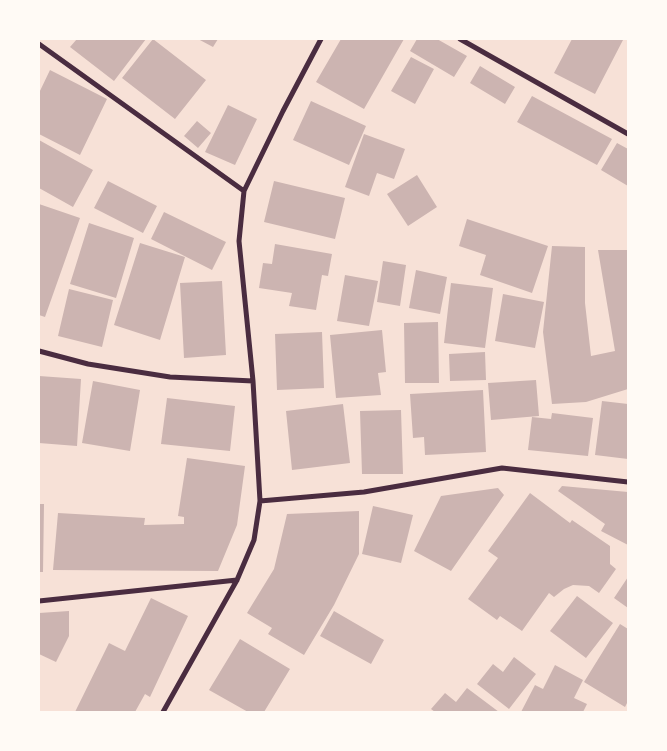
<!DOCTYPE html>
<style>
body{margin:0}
#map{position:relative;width:667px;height:751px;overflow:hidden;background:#f7e1d7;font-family:Overpass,sans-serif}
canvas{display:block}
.frame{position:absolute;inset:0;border:40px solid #fffaf5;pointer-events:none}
</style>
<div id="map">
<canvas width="667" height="751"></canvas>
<div class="frame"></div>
</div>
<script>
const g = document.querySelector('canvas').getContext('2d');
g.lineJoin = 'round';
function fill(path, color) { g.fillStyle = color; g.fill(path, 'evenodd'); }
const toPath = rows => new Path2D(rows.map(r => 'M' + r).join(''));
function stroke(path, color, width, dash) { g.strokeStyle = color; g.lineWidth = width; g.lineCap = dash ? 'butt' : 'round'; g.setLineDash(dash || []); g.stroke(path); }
fill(toPath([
 [77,39,146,39,114,81,70,47],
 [153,39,206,80,175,119,122,78],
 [198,39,218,39,213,47],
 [341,39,404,39,364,109,316,82],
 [417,39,437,39,467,56,454,77,410,51],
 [572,39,620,39,623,40,595,94,554,73],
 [411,57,434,69,415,104,391,91],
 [480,66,515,87,505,104,470,83],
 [50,70,107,99,80,155,39,134,39,93],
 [532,96,612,139,597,165,517,122],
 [311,101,366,126,349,165,293,140],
 [228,105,257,119,235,165,205,152],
 [197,121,211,133,198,148,184,136],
 [364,134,405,149,394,179,377,173,369,196,345,187],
 [39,140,93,170,73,207,39,188],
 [617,143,628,149,628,186,601,170],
 [417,175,437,207,408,226,387,194],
 [108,181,157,206,143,233,94,208],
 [274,181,345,198,335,239,264,222],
 [39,204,80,218,45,317,39,315],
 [164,212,226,242,212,270,151,239],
 [467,219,548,246,532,293,480,275,486,255,459,246],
 [89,223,134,238,116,298,70,284],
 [140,243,185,257,160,340,114,325],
 [275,244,332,254,328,276,322,275,316,310,289,306,292,293,259,288,263,263,272,264],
 [552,246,585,247,585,303,591,356,615,351,598,250,628,250,628,389,586,402,552,404,543,332],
 [383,261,406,265,400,306,377,302],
 [416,270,447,277,440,314,409,308],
 [345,275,378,281,369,326,337,321],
 [222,281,226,355,184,358,180,283],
 [451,283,493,288,485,348,444,343],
 [69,289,113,300,102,347,58,336],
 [503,294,544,302,535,348,495,341],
 [438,322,439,383,405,383,404,323],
 [382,330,386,372,378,373,381,395,336,398,330,335],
 [322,332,324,388,277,390,275,334],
 [485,352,486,380,450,381,449,354],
 [39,376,81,379,77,446,39,443],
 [536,380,539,416,491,420,488,383],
 [93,381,140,390,130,451,82,443],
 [483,390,486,452,425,455,424,437,413,438,410,394],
 [167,398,235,406,230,451,161,444],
 [602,401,628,404,628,459,595,455],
 [343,404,350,463,292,470,286,411],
 [401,410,403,474,362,474,360,411],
 [552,413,593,418,588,456,528,450,532,417,551,419],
 [187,458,245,466,237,525,218,571,53,570,58,513,145,518,144,525,184,524,184,517,178,516],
 [562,486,628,492,628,545,601,531,605,524,558,491],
 [498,488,504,495,451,571,414,551,441,496],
 [530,493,570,523,572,520,610,546,610,564,616,569,599,593,589,586,573,585,564,589,554,597,549,593,522,631,500,616,497,620,468,599,498,558,488,551],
 [39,504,44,504,43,572,39,572],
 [373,506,413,515,401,563,362,554],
 [359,511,359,554,334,605,304,655,268,634,272,628,247,613,274,569,287,514],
 [628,577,628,608,614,598],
 [577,596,613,623,586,658,550,631],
 [151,598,188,616,150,697,145,694,135,712,75,712,109,643,125,651],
 [69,611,69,636,56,662,39,654,39,613],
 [334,611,384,640,371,664,320,636],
 [620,624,628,629,628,701,625,707,584,682],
 [240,639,290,669,264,712,248,712,209,690],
 [514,657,536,674,509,709,477,684,493,664,503,672],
 [555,665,583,680,574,698,587,704,583,712,521,712,535,685,543,689],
 [467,688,499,712,435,712,431,709,445,693,456,702]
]), '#ccb4b1');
stroke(toPath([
 [460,39,628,134],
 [39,44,244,191],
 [39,351,88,364,170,377,253,381],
 [260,501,364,492,502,468,628,482],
 [39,601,237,580],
 [163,712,237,580,254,540,260,501,253,381,239,241,244,191,283,111,321,39]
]), '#4a2c40', 5);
</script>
